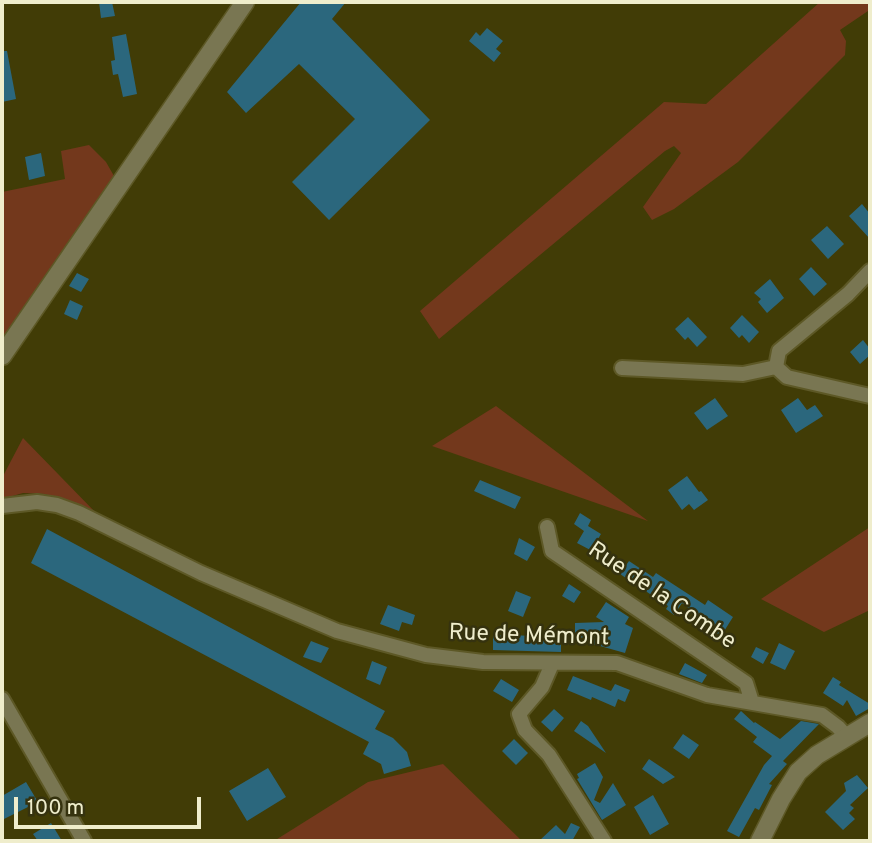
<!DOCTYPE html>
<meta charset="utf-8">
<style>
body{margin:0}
#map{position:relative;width:872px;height:843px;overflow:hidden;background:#413c06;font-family:Overpass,sans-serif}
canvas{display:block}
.frame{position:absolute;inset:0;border:4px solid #efedcc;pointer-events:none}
.scale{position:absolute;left:14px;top:797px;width:187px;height:32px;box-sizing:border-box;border:4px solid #efedcc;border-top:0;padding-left:9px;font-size:21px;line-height:24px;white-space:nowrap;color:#efedcc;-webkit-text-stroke:5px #35320f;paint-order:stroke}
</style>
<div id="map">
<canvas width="872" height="843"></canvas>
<div class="frame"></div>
<div class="scale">100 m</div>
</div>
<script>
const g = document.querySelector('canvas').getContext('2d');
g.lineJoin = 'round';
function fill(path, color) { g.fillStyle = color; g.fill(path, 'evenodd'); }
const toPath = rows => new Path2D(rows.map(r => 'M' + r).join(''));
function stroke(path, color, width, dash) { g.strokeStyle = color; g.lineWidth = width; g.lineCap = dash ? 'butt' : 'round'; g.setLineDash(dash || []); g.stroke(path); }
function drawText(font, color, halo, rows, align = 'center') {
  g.font = font + ' Overpass,sans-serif'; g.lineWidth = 5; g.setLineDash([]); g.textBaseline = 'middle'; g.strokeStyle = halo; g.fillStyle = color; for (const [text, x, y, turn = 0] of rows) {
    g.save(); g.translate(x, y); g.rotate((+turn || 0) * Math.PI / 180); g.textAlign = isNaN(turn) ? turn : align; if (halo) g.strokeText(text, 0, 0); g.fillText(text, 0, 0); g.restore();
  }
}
fill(toPath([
 [820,2,870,2,870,13,868,11,840,30,846,41,845,55,738,162,674,209,652,220,643,207,681,153,674,146,665,151,439,339,420,311,664,102,706,104],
 [89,145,106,162,118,183,2,341,2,192,65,179,61,151],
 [496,406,648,521,432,446],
 [23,438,97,514,45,494,23,493,2,499,2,478],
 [870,527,870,610,824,632,761,599],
 [443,764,522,841,274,841,368,782]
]), '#73381c');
fill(toPath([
 [99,2,112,2,115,16,101,18],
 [301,2,346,2,332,19,430,120,329,220,292,182,355,119,299,64,246,113,227,92],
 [487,28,503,41,496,49,501,53,494,62,469,41,476,32,480,36],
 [126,34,137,94,123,97,118,74,113,75,111,61,115,60,112,37],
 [2,51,7,51,16,99,2,102],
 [41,153,45,176,29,180,25,157],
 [862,204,870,214,870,239,849,216],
 [827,226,844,244,828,259,811,240],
 [811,267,827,284,814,296,799,279],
 [77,273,89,279,81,292,69,286],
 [770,279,784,298,767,313,758,302,761,299,754,293],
 [70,300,83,306,77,320,64,314],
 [742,315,759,332,749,343,742,335,739,338,730,328],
 [688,317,707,337,697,347,688,337,685,340,675,329],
 [863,340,870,349,870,355,860,364,850,352],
 [715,398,728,416,707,430,694,413],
 [798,398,807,410,815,405,823,416,796,433,781,410],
 [687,476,699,492,701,491,708,500,694,510,689,504,682,510,668,490],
 [480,480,521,497,515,509,474,491],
 [580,513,591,520,588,526,601,534,598,539,603,542,596,553,577,543,584,531,574,524],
 [47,529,385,711,375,729,393,738,407,752,411,766,384,774,381,764,363,754,369,742,31,563],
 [519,538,535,547,527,561,514,554],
 [629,561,653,577,656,573,705,605,708,600,733,617,721,636,706,626,707,624,697,617,698,615,682,603,674,615,666,609,668,606,620,574],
 [569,584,581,592,574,603,562,596],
 [516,591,531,597,523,617,508,611],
 [606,602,629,617,625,624,633,628,625,653,593,644,595,637,575,638,575,623,604,622,596,617],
 [388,605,415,615,412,625,402,622,399,631,380,624],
 [508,635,561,637,561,652,493,650,493,636],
 [311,641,329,648,321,663,303,657],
 [779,643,795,651,785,670,770,663],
 [756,647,769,653,763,664,751,657],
 [372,661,387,667,380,685,366,679],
 [685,663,707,675,702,683,679,674],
 [573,676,611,691,615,684,630,690,625,702,618,699,615,707,592,697,591,700,567,690],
 [833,677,841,682,839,685,870,704,870,708,856,716,847,700,843,706,823,693],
 [501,679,519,690,512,702,493,691],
 [554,709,564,718,552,732,541,722],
 [741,711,754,723,755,722,780,739,801,721,819,724,783,761,787,764,769,784,772,785,759,810,755,808,739,837,727,831,764,765,772,756,753,742,757,737,734,719],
 [581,721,588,726,606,753,574,731],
 [683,734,699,745,689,759,673,748],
 [514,739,528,753,516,765,502,751],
 [649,759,667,771,675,777,663,784,642,769],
 [595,763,603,777,594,800,600,803,613,783,626,805,602,820,577,779,579,778,577,774],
 [268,768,286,797,247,821,229,791],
 [857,775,868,788,850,805,854,808,849,813,855,819,843,830,825,812,846,791,844,783],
 [26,782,38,802,2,820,2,796],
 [653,795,669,824,650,835,634,807],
 [51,823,62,841,38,841,33,834],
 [571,823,580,827,572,841,539,841,556,825,565,834]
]), '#2b677d');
const minor = toPath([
 [776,367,779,351,848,294,870,271],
 [622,368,743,374,776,367,787,377,870,396],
 [2,506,37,502,57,505,79,513,201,573,337,631,426,655,483,662,617,663,707,695,822,715,838,727,846,736],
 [547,527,552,551,746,683,752,702],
 [552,664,542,687,519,714,525,730,549,755,604,841],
 [2,699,84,841]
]);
const tertiary = toPath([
 [2,356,245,2],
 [760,841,781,799,798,772,817,755,870,723]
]);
stroke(minor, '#5d5826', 18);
stroke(tertiary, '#5d5826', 21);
stroke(minor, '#797652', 14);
stroke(tertiary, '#797652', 18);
drawText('23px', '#efedcc', '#35320f', [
 ["Rue de la Combe",661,597,34],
 ["Rue de Mémont",529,637,2]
]);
</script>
